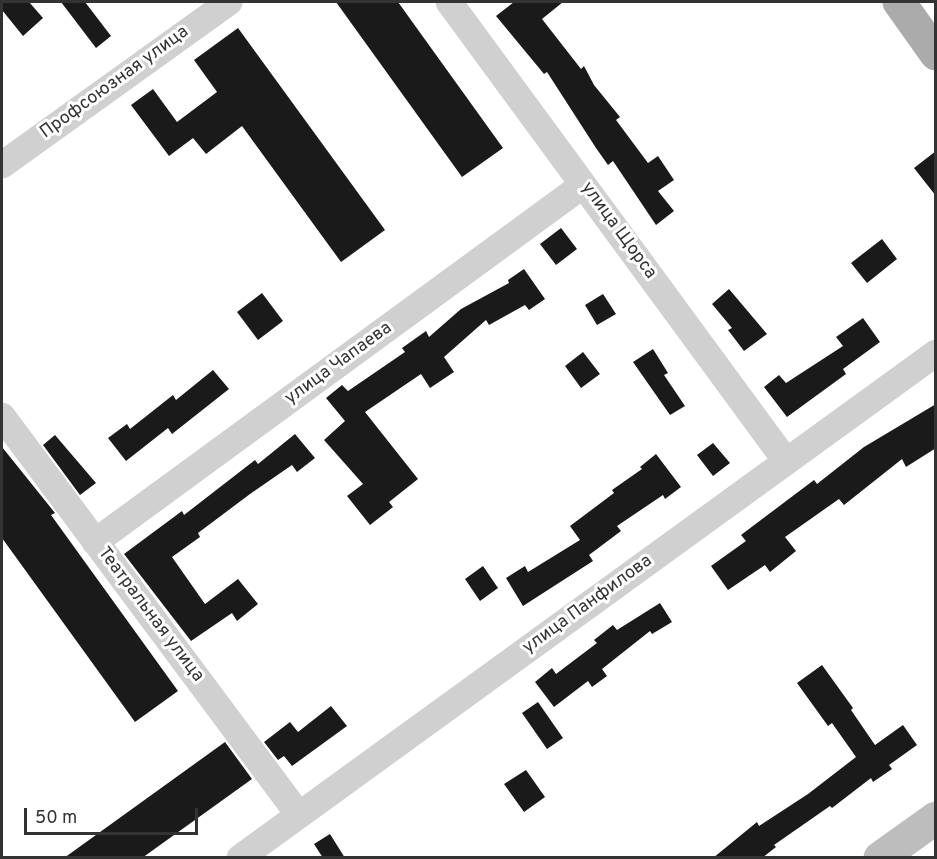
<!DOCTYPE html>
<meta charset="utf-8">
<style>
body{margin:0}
#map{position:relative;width:937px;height:859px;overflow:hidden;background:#fff;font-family:Overpass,sans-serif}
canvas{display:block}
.frame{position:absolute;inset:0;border:3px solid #333;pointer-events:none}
.scale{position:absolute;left:24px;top:808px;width:174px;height:27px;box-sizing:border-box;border:3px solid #333;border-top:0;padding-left:8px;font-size:18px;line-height:21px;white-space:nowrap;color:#333;-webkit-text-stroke:4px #fff;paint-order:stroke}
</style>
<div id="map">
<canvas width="937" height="859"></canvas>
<div class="frame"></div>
<div class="scale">50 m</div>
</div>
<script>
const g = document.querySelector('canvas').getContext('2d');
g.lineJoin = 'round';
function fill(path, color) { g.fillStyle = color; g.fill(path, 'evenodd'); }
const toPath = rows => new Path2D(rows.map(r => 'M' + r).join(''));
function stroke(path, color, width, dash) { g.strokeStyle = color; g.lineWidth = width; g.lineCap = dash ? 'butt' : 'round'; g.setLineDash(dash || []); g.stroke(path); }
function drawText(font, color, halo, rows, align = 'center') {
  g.font = font + ' Overpass,sans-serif'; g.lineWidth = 6; g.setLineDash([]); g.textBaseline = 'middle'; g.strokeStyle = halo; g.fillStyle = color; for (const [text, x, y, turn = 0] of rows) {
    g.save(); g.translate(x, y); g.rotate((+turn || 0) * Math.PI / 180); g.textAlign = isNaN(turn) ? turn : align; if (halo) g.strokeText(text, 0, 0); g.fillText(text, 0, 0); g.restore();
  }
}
fill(toPath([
 [2,2,29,2,43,18,23,36,2,10],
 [61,2,85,2,111,36,96,48],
 [336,2,398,2,503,148,462,177],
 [514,2,563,2,542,19,581,69,584,66,594,85,620,117,616,120,648,163,658,156,674,180,658,191,674,211,656,225,613,161,608,165,596,148,547,72,544,74,496,16],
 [238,28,385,230,341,262,242,126,206,154,193,138,169,156,131,105,153,89,177,122,217,92,194,60],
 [936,151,936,196,914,168],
 [561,228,577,249,556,265,540,244],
 [882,239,897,259,867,283,851,263],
 [524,269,545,299,529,310,525,305,489,325,486,320,444,357,454,372,430,388,421,374,365,412,418,479,389,502,393,507,370,525,347,496,363,484,324,440,345,421,326,398,342,385,348,391,405,352,402,348,426,331,429,337,461,309,509,283,508,280],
 [729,289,767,334,744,351,728,330,732,328,712,304],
 [262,293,283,321,258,340,237,312],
 [603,294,616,314,597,325,585,305],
 [863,318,880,342,843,369,846,374,787,417,764,387,779,375,786,383,843,346,836,337],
 [653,349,668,373,664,375,685,406,670,415,633,362],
 [583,352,600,374,581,388,565,366],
 [213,370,229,389,172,434,168,428,126,461,108,438,127,424,130,429,173,395,176,400],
 [936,404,936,448,906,467,902,459,844,505,839,499,785,537,796,551,770,572,765,565,728,590,711,566,746,541,741,535,814,480,817,484,864,447],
 [295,434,315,458,297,472,292,465,250,494,198,533,200,537,172,557,205,604,238,579,258,604,237,621,232,613,191,641,124,554,182,511,184,515,255,460,258,464],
 [55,435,96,483,80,495,43,445],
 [713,443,730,463,713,476,697,455],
 [2,447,55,513,51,515,178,691,135,722,2,538],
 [656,454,681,487,665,499,663,495,617,526,621,531,589,555,593,561,523,606,506,578,525,566,528,572,580,540,570,526,614,493,612,490,642,469,640,467],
 [483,566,498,588,480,601,465,579],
 [660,603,672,622,652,634,650,631,602,669,607,676,592,687,588,681,554,707,535,682,552,668,556,674,597,643,594,640,613,625,617,630],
 [822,665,853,708,851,710,875,745,903,725,917,745,889,765,892,769,873,782,871,778,832,808,830,806,774,845,776,847,762,858,713,858,757,822,759,826,808,794,856,757,832,723,828,726,797,683],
 [538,702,563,738,547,749,522,713],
 [331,706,347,726,292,766,284,756,278,760,264,742,290,722,298,732],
 [225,742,252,779,142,858,64,858],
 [526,770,545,797,524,812,504,784],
 [330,834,345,858,323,858,314,844]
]), '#1a1a1a');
stroke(toPath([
 [449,2,786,461],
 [2,165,229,2],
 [2,416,299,815],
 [95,542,583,185],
 [240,858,936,353]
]), '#d0d0d0', 27);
stroke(toPath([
 [880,858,936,818]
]), '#bdbdbd', 33);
stroke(toPath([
 [899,2,936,54]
]), '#ababab', 33);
drawText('18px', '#333', '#fff', [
 ["Профсоюзная улица",115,83,-36],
 ["улица Щорса",618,231,54],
 ["улица Чапаева",339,364,-36],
 ["улица Панфилова",588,605,-36],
 ["Театральная улица",150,615,53]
]);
</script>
